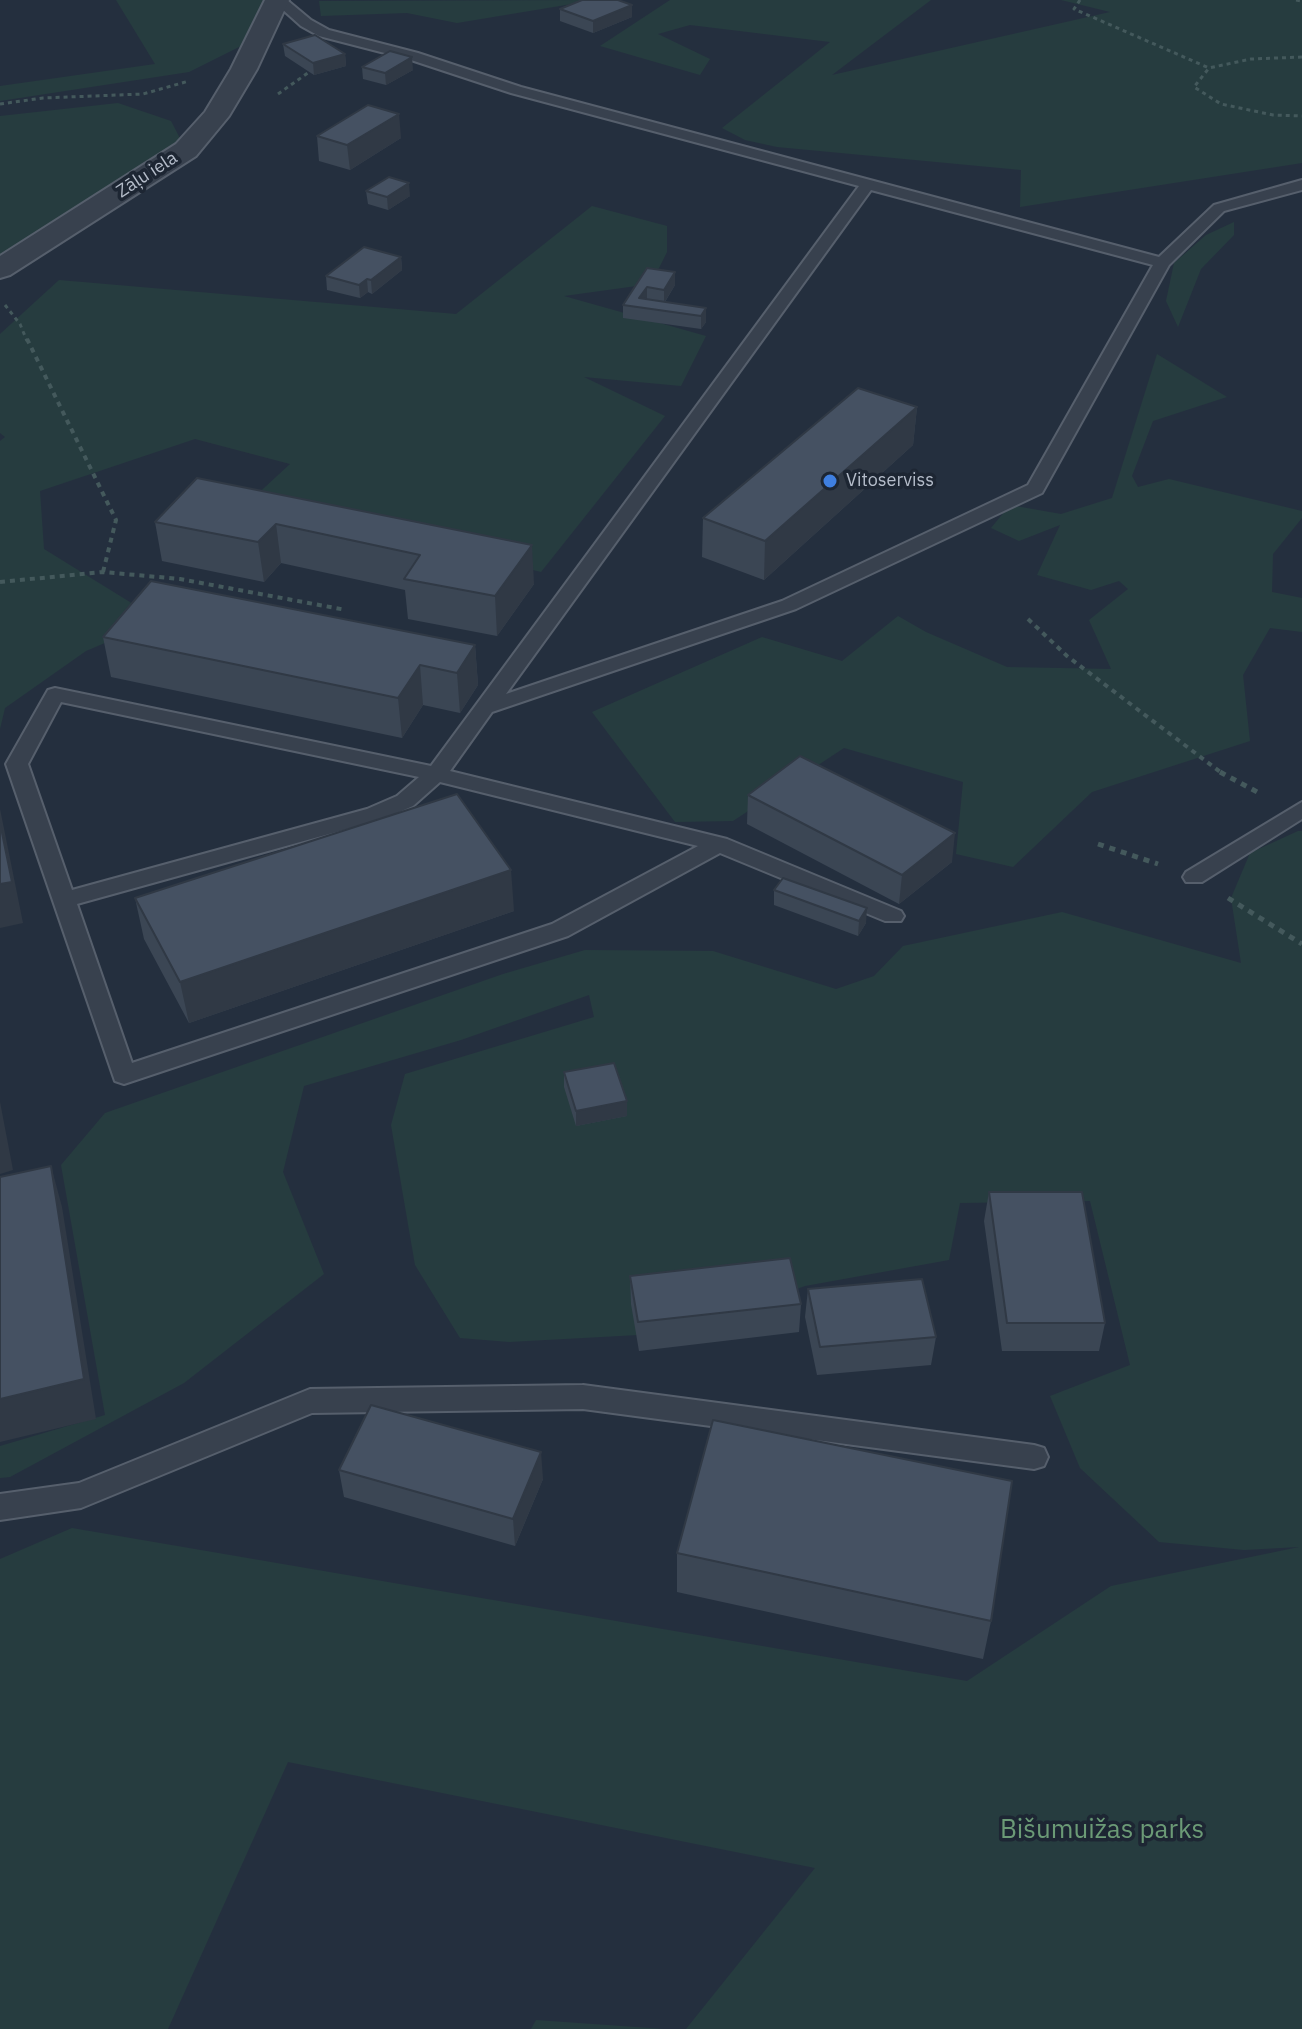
<!DOCTYPE html>
<meta charset="utf-8">
<style>
body{margin:0}
canvas{display:block;background:#242f3e}
</style>
<canvas width="1302" height="2029"></canvas>
<script>
const g = document.querySelector('canvas').getContext('2d');
g.lineJoin = 'round';
function fill(path, color) { g.fillStyle = color; g.fill(path, 'evenodd'); }
const toPath = rows => new Path2D(rows.map(r => 'M' + r).join(''));
function stroke(path, color, width, dash) { g.strokeStyle = color; g.lineWidth = width; g.lineCap = dash ? 'butt' : 'round'; g.setLineDash(dash || []); g.stroke(path); }
function drawText(font, color, halo, rows, align = 'center') {
  g.font = font + ' "IBM Plex Sans",sans-serif'; g.lineWidth = 7; g.setLineDash([]); g.textBaseline = 'middle'; g.strokeStyle = halo; g.fillStyle = color; for (const [text, x, y, turn = 0] of rows) {
    g.save(); g.translate(x, y); g.rotate((+turn || 0) * Math.PI / 180); g.textAlign = isNaN(turn) ? turn : align; if (halo) g.strokeText(text, 0, 0); g.fillText(text, 0, 0); g.restore();
  }
}
fill(toPath([
 [116,0,266,0,243,45,189,72,0,101,0,86,155,64],
 [596,0,457,23,407,13,321,16,319,1],
 [670,0,931,0,832,75,1110,12,1061,0,1302,0,1302,163,1020,207,1021,170,777,147,745,140,722,128,830,42,690,25,658,34,710,59,700,75,600,46],
 [118,103,171,121,183,144,0,263,0,116],
 [592,206,667,226,667,252,651,284,564,296,706,336,681,386,584,377,665,416,541,572,251,500,290,464,195,439,40,491,44,549,159,620,86,651,5,708,0,729,0,441,5,437,0,433,0,334,59,280,456,314],
 [1234,222,1234,235,1201,269,1178,327,1166,301,1174,263,1206,235],
 [1157,354,1227,397,1153,421,1132,476,1138,487,1169,479,1302,511,1302,518,1273,554,1272,592,1302,598,1302,632,1270,628,1243,675,1250,741,1092,792,1013,867,956,854,963,782,844,748,733,821,675,822,592,712,762,637,842,661,898,616,926,632,1007,667,1111,669,1089,620,1128,589,1119,581,1091,590,1037,575,1060,525,1019,541,991,528,1010,505,1061,514,1112,498],
 [1298,831,1302,831,1302,2029,686,2029,815,1868,288,1762,168,2029,0,2029,0,1559,72,1528,967,1681,1111,1586,1299,1547,1244,1550,1159,1542,1080,1468,1050,1396,1130,1365,1090,1201,960,1203,949,1260,805,1286,675,1333,509,1342,460,1338,415,1265,391,1125,405,1074,594,1017,589,995,461,1040,304,1086,283,1172,324,1274,184,1383,10,1477,0,1478,0,1446,105,1415,61,1165,105,1113,503,974,585,950,713,951,836,989,874,976,903,946,1062,912,1241,963,1231,898,1250,853],
 [536,2020,664,2029,531,2029]
]), '#263c3f');
const lane = toPath([
 [272,0,287,0,311,20,329,30,418,53,521,87,1159,257,1214,205,1302,180,1302,190,1224,211,1169,265,1042,493,796,609,492,712,450,771,727,839,901,911,904,916,901,921,885,921,720,853,568,936,124,1084,115,1081,6,764,48,690,55,688,431,766,859,186,511,93,408,59,319,36,301,26,272,0],
 [871,190,1153,265,1028,485,782,601,506,694,871,190],
 [61,702,419,777,397,796,367,809,72,890,28,764,61,702],
 [440,782,698,846,552,924,132,1063,77,904,383,819,413,806,440,782],
 [1302,802,1302,819,1202,882,1186,882,1183,877,1186,872,1302,802],
 [583,1385,1034,1445,1044,1448,1048,1457,1044,1466,1034,1469,583,1409,312,1413,81,1508,0,1520,0,1494,79,1483,310,1389,583,1385]
]);
const street = toPath([
 [265,0,289,0,257,69,229,116,196,156,10,275,0,278,0,256,176,144,205,112,231,69,265,0]
]);
stroke(lane, '#565f6c', 4);
stroke(street, '#565f6c', 4);
stroke(toPath([
 [1080,0,1074,9,1209,68],
 [1296,0,1302,1],
 [1302,57,1251,59,1209,68,1194,87,1221,104,1273,115,1302,116],
 [278,94,312,70],
 [0,104,43,98,143,94,189,81],
 [5,305,20,324,27,341]
]), '#44595c', 3, [4, 4]);
stroke(toPath([
 [27,339,116,520,103,572],
 [0,582,103,572,180,579,346,610],
 [1028,619,1067,656,1223,774]
]), '#44595c', 4, [5, 5]);
stroke(toPath([
 [1220,772,1259,793],
 [1098,844,1158,864],
 [1228,898,1302,944]
]), '#44595c', 5, [6, 6]);
fill(lane, '#38414e');
fill(street, '#38414e');
fill(toPath([
 [632,5,632,17,593,33,560,21,560,9],
 [283,44,345,54,346,66,314,75,285,56],
 [362,67,413,70,386,85,363,79],
 [317,136,401,138,350,170,319,161],
 [366,191,410,196,388,210,368,204],
 [401,257,402,270,372,294,368,292,360,298,327,290,326,276],
 [647,268,675,285,665,302,706,308,706,322,701,329,623,318,623,305],
 [917,407,913,445,764,580,702,557,703,518],
 [197,478,534,584,497,636,408,619,405,590,281,563,264,582,162,561,155,522],
 [103,637,475,645,478,685,460,713,423,705,402,738,111,677],
 [748,795,952,862,899,904,747,824],
 [774,890,866,923,858,936,774,905],
 [135,898,514,911,189,1023,144,939],
 [564,1072,627,1116,576,1126,564,1087],
 [989,1192,1105,1323,1099,1351,1002,1351,984,1221],
 [630,1276,801,1304,799,1332,639,1351,631,1304],
 [808,1289,936,1337,931,1365,817,1375,805,1317],
 [339,1470,543,1479,515,1546,344,1497],
 [677,1553,991,1621,983,1659,677,1592]
]), '#3b4654');
fill(toPath([
 [632,5,632,17,593,33,593,21],
 [345,54,346,66,314,75,313,63],
 [412,57,413,70,386,85,385,73],
 [399,114,401,138,350,170,347,145],
 [409,183,410,196,388,210,387,197],
 [401,257,402,270,372,294,371,280],
 [675,272,675,285,664,303,664,290],
 [367,279,368,292,360,298,359,285],
 [647,287,647,300,639,298],
 [706,308,706,322,701,329,701,316],
 [917,407,913,445,764,580,765,541],
 [276,524,281,563,264,582,258,542],
 [532,545,534,584,497,636,495,596],
 [475,645,478,685,460,713,457,673],
 [420,665,423,705,402,738,398,698],
 [0,809,23,923,0,928],
 [955,833,952,862,899,904,902,875],
 [511,870,514,911,189,1023,180,982],
 [867,908,866,923,858,936,859,921],
 [627,1101,627,1116,576,1126,576,1111],
 [0,1102,13,1170,0,1174],
 [51,1166,62,1207,96,1419,0,1442,0,1399],
 [541,1452,543,1479,515,1546,513,1519]
]), '#303945');
const building = toPath([
 [582,0,618,0,632,5,593,21,560,9,582,0],
 [315,35,345,54,313,63,283,44,315,35],
 [390,51,412,57,385,73,362,67,390,51],
 [368,105,399,114,347,145,317,136,368,105],
 [389,177,409,183,387,197,366,191,389,177],
 [364,247,401,257,371,280,367,279,359,285,326,276,364,247],
 [647,268,675,272,664,290,647,287,639,298,706,308,701,316,623,305,647,268],
 [858,388,917,407,765,541,703,518,858,388],
 [197,478,532,545,495,596,404,579,420,555,276,524,258,542,155,522,197,478],
 [151,581,475,645,457,673,420,665,398,698,103,637,151,581],
 [800,756,955,833,902,875,748,795,800,756],
 [457,794,511,870,180,982,135,898,457,794],
 [0,823,12,882,0,884,0,823],
 [783,878,867,908,859,921,774,890,783,878],
 [614,1063,627,1101,576,1111,564,1072,614,1063],
 [51,1166,84,1379,0,1399,0,1177,51,1166],
 [989,1192,1082,1192,1105,1323,1007,1323,989,1192],
 [790,1258,801,1304,638,1322,630,1276,790,1258],
 [922,1279,936,1337,820,1347,808,1289,922,1279],
 [371,1405,541,1452,513,1519,339,1470,371,1405],
 [713,1420,1012,1481,991,1621,677,1553,713,1420]
]);
fill(building, '#455162');
stroke(building, '#303945', 2);
for (const [x, y, r, color] of [
 [830,481,8,"#3f7fe0"]
]) { const dot = new Path2D(); dot.arc(x, y, r, 0, 2 * Math.PI); g.fillStyle = color; g.fill(dot); stroke(dot, '#1d2633', 3); }
drawText('18px', '#b4bcc9', '#1d2633', [
 ["Zāļu iela",147,175,-33]
]);
drawText('18px', '#b4bcc9', '#1d2633', [
 ["Vitoserviss",846,481]
], 'left');
drawText('26px', '#6b9a76', '#1d2633', [
 ["Bišumuižas parks",1102,1830]
]);
</script>
